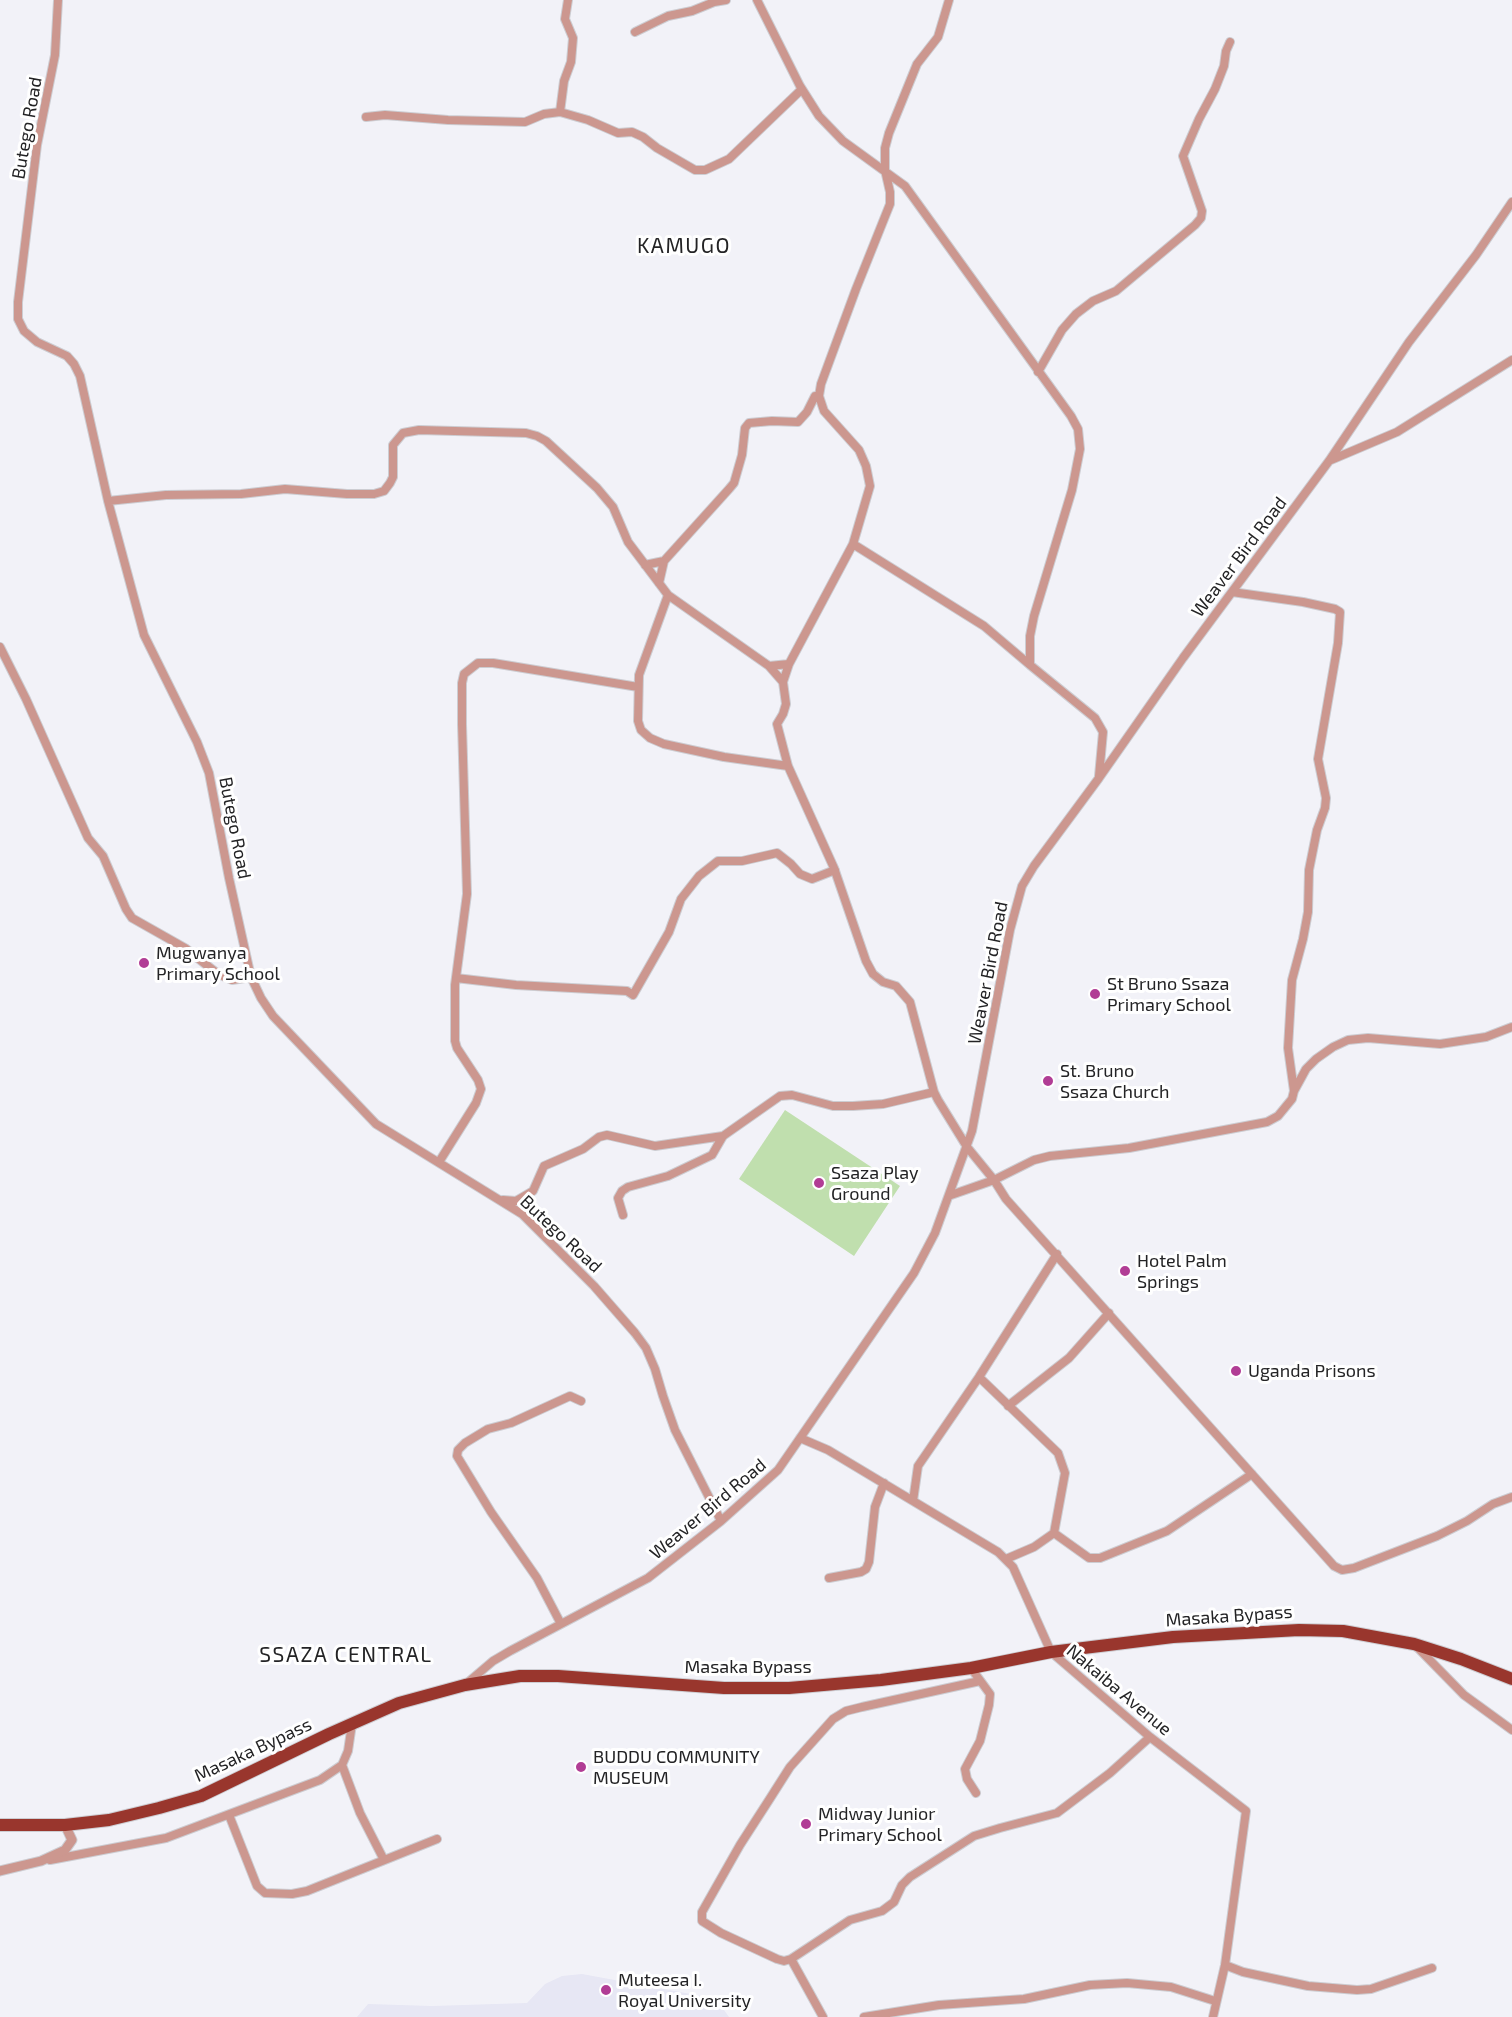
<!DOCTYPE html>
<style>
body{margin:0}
canvas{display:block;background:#f2f2f8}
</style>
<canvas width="1512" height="2017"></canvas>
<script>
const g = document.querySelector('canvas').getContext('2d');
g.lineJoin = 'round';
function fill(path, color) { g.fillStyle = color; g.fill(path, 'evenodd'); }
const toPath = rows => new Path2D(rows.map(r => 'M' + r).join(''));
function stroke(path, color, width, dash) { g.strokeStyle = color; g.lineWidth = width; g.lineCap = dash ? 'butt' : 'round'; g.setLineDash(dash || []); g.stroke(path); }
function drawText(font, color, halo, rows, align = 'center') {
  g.font = font + ' "Exo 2",sans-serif'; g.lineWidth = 6; g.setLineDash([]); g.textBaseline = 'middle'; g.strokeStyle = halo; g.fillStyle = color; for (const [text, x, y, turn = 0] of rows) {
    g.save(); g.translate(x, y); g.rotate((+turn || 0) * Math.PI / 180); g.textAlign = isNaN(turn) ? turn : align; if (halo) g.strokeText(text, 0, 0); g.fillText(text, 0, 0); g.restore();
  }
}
fill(toPath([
 [582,1974,707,1997,719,2003,729,2017,357,2017,368,2004,432,2006,527,2003,545,1984,562,1976]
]), '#e7e7f4');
fill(toPath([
 [785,1110,900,1186,854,1256,739,1179]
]), '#c0dfae');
const minor = toPath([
 [58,0,55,55,37,145,18,302,18,319,24,331,37,342,67,356,74,364,80,376,108,501,144,635,197,742,209,773,229,878,251,977,261,998,273,1016,376,1124,522,1214,594,1286,635,1333,646,1348,655,1369,663,1396,675,1430,721,1521],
 [757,0,800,86,819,116,843,141,905,186,1071,416,1078,429,1080,449,1072,490,1034,616,1030,636,1030,665,1095,718,1103,732,1099,776],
 [635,32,668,16,692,11,714,2,726,0],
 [560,112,564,81,571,62,573,38,565,19,568,0],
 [366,117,385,115,448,120,525,122,544,114,560,112,588,120,618,133,632,132,643,137,657,148,695,170,705,170,729,159,802,89],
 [1038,372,1062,330,1076,314,1093,301,1116,291,1195,225,1201,218,1202,211,1183,156,1199,119,1215,89,1224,66,1226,51,1230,42],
 [1331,460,1397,432,1512,360],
 [108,501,166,495,241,494,285,489,347,494,374,494,384,491,390,483,393,477,393,445,403,433,419,430,526,433,537,436,546,441,597,488,613,507,628,542,668,595,769,666,789,664],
 [853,544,870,486,866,466,859,450,824,411,819,396,821,384,856,289,890,204,890,192,885,170,885,148,889,133,917,64,938,37,949,0],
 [645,565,664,561,729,489,734,483,742,455,745,428,749,423,772,421,798,422,807,412,815,396,819,396],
 [659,583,664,561],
 [668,595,639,675,638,721,641,730,650,738,664,744,724,757,788,766],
 [0,647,26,699,88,838,103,856,126,909,132,918,185,948,218,974,232,980,251,977],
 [1030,665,984,626,853,544,789,664,783,682,786,704,783,714,777,724,788,766,834,868,866,961,873,974,883,982,896,986,910,1002,934,1092,938,1100,967,1147,994,1180,1006,1199,1334,1566,1342,1570,1354,1568,1437,1536,1467,1521,1493,1504,1512,1497],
 [769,666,783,682],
 [456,978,516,985,627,991,633,995,669,932,681,899,699,876,718,861,742,861,777,853,791,864,800,874,812,879,835,870],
 [1294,1091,1306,1069,1316,1059,1333,1047,1348,1040,1368,1038,1440,1044,1486,1037,1512,1027],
 [439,1162,476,1103,481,1089,478,1080,457,1048,455,1041,455,985,467,894,462,724,462,683,464,674,478,663,493,663,638,687],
 [951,1195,994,1180,1034,1160,1050,1156,1129,1148,1267,1122,1278,1116,1292,1099,1294,1091,1288,1048,1292,980,1303,939,1308,912,1309,870,1317,830,1325,808,1326,798,1318,759,1338,643,1340,612,1335,609,1303,602,1232,592],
 [503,1200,516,1201,533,1191,544,1166,583,1149,599,1137,607,1135,655,1146,723,1136],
 [623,1215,618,1198,622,1191,628,1187,668,1176,712,1155,723,1136,780,1096,792,1095,833,1106,853,1106,883,1104,934,1092],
 [979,1377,1058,1453,1065,1473,1054,1533,1034,1547,1006,1559],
 [1008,1406,1069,1358,1109,1313],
 [800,1438,828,1450,998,1552,1013,1567,1051,1652,1150,1737,1246,1811,1225,1965,1213,2017],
 [913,1501,918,1466,979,1377,1057,1254],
 [1054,1533,1089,1558,1100,1558,1167,1531,1252,1474],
 [829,1578,861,1572,866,1569,869,1562,875,1507,884,1483],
 [561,1624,537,1578,491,1512,457,1456,458,1450,465,1443,488,1429,511,1423,570,1396,581,1401],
 [1417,1647,1464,1695,1512,1730],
 [971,1668,990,1694,989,1705,980,1741,965,1769,967,1779,976,1793],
 [980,1681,862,1707,846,1711,833,1719,790,1767,769,1800,740,1845,702,1912,702,1921,721,1933,777,1959,784,1961,791,1959,850,1920,882,1911,894,1902,902,1885,910,1877,974,1836,1000,1828,1057,1813,1110,1773,1150,1737],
 [466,1684,493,1661,510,1651,648,1578,721,1521,778,1470,914,1273,935,1233,972,1131,1010,930,1022,886,1034,866,1099,778,1183,658,1329,461,1409,342,1476,255,1512,202],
 [342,1765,360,1813,384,1860],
 [229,1815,257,1886,265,1893,292,1894,307,1891,437,1839],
 [50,1860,166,1838,320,1780,342,1765,348,1751,352,1724],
 [791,1959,823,2017],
 [1225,1965,1243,1972,1308,1986,1357,1990,1371,1989,1432,1968],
 [864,2017,939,2005,1024,1999,1090,1985,1127,1983,1171,1987,1215,2001]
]);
const tertiary = toPath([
 [0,1871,41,1861,65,1850,72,1840,65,1825]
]);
const trunk = toPath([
 [0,1825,65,1825,109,1820,159,1808,201,1796,329,1734,399,1703,465,1685,520,1676,558,1676,724,1688,789,1688,881,1680,971,1668,1051,1652,1173,1637,1299,1630,1343,1631,1414,1644,1461,1659,1512,1679]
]);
stroke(minor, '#cdcdd2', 10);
stroke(tertiary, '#cdcdd2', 11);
stroke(trunk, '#cdcdd2', 14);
stroke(minor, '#cc978f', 8);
stroke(tertiary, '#cc978f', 9);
stroke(trunk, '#99362d', 12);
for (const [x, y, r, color] of [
 [144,963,6,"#b13d95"],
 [1095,994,6,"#b13d95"],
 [1048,1081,6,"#b13d95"],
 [819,1183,6,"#b13d95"],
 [1125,1271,6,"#b13d95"],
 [1236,1371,6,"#b13d95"],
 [581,1767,6,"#b13d95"],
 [806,1824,6,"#b13d95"],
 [606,1990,6,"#b13d95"]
]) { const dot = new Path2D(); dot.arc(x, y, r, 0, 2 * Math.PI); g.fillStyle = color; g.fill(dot); stroke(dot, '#fff', 2); }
drawText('18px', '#232325', '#fff', [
 ["Butego Road",27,128,-80],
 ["Weaver Bird Road",1239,557,-53],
 ["Butego Road",235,828,79],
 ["Weaver Bird Road",988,973,-79],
 ["Butego Road",561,1234,43],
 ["Weaver Bird Road",708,1509,-40],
 ["Masaka Bypass",1229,1616,-4],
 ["Masaka Bypass",748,1667],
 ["Nakaiba Avenue",1119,1690,40],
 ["Masaka Bypass",253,1750,-25]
]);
drawText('18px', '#232325', '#fff', [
 ["Mugwanya",156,953],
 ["Primary School",156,974],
 ["St Bruno Ssaza",1107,984],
 ["Primary School",1107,1005],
 ["St. Bruno",1060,1071],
 ["Ssaza Church",1060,1092],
 ["Ssaza Play",831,1173],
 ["Ground",831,1194],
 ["Hotel Palm",1137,1261],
 ["Springs",1137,1282],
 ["Uganda Prisons",1248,1371],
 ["BUDDU COMMUNITY",593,1757],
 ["MUSEUM",593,1778],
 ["Midway Junior",818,1814],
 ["Primary School",818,1835],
 ["Muteesa I.",618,1980],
 ["Royal University",618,2001]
], 'left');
g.letterSpacing = '1.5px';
drawText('21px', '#232325', '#fff', [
 ["KAMUGO",684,246],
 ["SSAZA CENTRAL",346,1655]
]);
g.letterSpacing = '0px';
</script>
